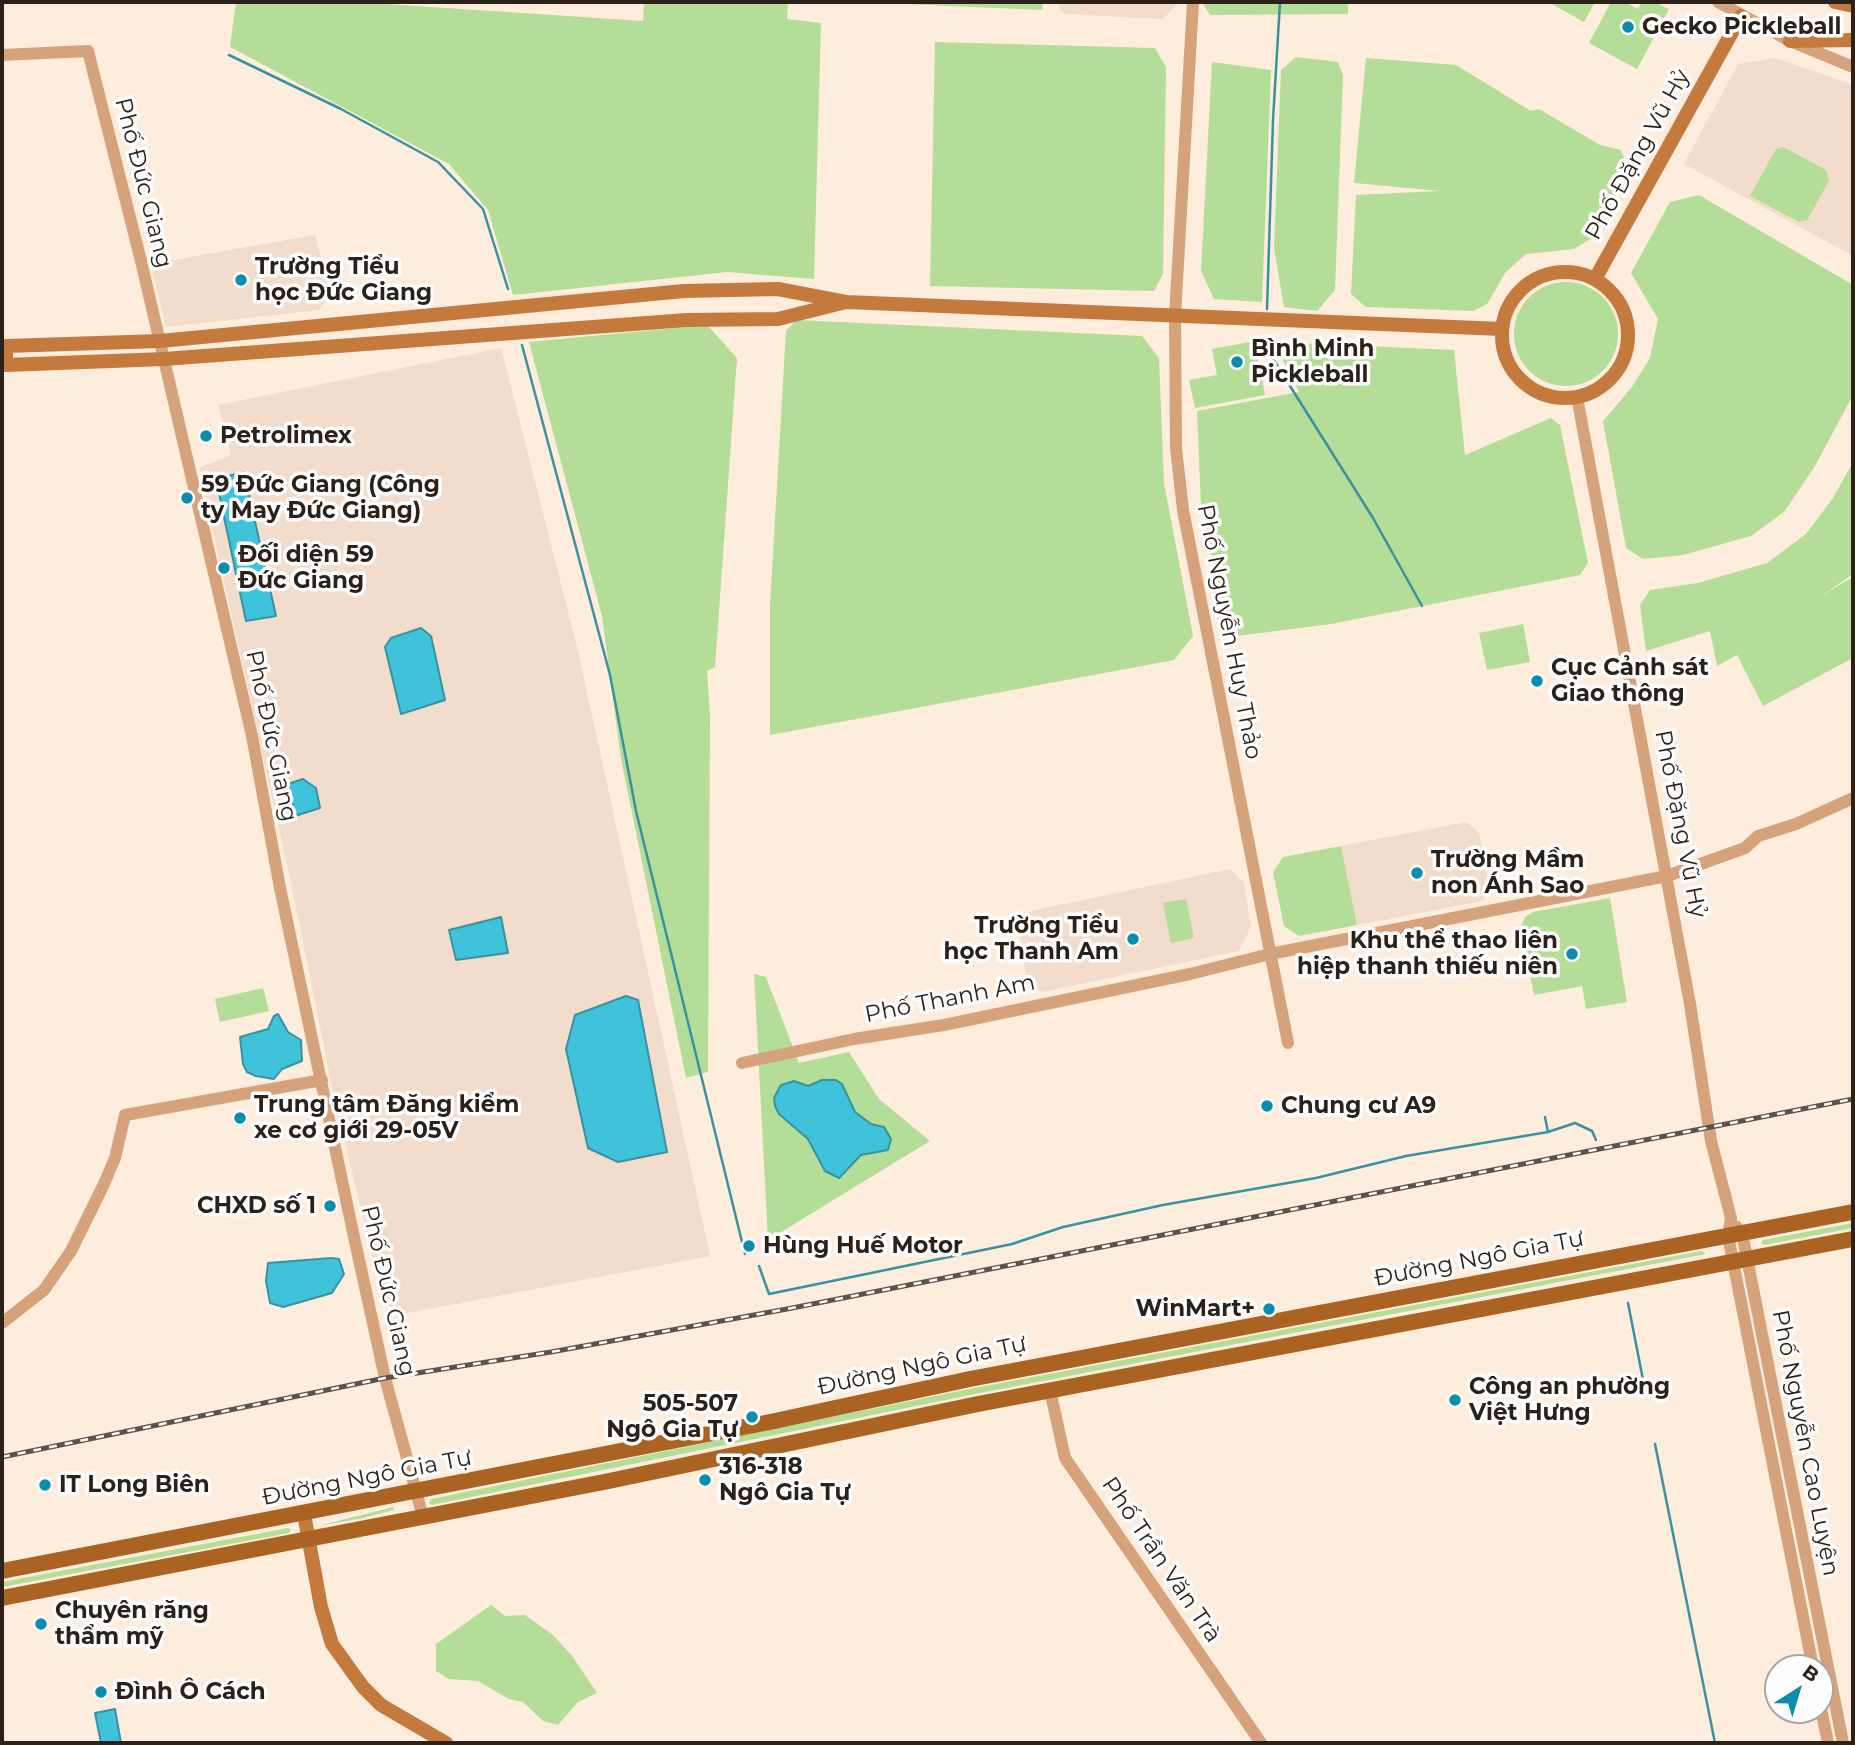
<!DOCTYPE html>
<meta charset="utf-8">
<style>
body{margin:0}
#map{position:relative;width:1855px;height:1745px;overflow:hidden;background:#feecdd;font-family:Montserrat,sans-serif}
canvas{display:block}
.frame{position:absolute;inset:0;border:4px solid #2c2118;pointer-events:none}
.north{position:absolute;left:1764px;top:1654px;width:70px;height:70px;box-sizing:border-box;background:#fdfdfd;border:2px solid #a9a5a1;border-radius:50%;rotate:37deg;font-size:19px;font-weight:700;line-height:28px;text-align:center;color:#2c2118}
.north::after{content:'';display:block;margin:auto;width:24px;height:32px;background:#0b8ead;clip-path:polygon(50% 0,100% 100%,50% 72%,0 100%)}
</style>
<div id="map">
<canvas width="1855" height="1745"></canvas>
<div class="frame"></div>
<div class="north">B</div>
</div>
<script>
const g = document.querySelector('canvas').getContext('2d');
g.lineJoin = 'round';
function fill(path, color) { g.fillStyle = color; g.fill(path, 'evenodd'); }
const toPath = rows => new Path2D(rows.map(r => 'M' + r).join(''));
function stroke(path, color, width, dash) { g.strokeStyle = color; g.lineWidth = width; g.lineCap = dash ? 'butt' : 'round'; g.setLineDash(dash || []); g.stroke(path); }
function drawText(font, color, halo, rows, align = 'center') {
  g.font = font + ' Montserrat,sans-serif'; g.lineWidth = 7; g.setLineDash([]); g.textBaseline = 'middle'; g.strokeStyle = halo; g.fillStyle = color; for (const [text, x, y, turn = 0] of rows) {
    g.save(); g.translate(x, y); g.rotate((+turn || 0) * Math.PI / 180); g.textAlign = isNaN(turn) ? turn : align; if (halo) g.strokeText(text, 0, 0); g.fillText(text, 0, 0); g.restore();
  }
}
fill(toPath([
 [1059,2,1179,2,1163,19,1065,14,1059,8],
 [1776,58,1853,85,1853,256,1684,164,1738,64],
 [315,235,330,295,319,310,166,327,151,264],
 [501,348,578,651,710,1256,402,1314,384,1304,335,1101,291,883,199,468,231,455,218,405],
 [1467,822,1479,833,1490,887,1483,901,1357,925,1341,846],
 [1230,869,1244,882,1251,927,1239,951,1042,992,1027,985,1019,924,1031,911]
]), '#f2dccb');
fill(toPath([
 [236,2,356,2,643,21,644,2,788,2,787,19,821,23,814,279,727,272,513,295,488,210,449,164,230,47],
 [860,2,1043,2,1042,10],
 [1202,2,1348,2,1348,14,1210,15],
 [1548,2,1595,2,1584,22],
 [1611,2,1624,2,1638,9,1642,2,1654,2,1669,9,1637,69,1589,43],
 [935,42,1155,48,1166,67,1163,274,1154,291,930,286],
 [1296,57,1338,62,1343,75,1335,290,1317,311,1284,307,1274,248,1281,70],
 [1366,58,1456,65,1531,111,1539,109,1600,145,1621,150,1629,171,1592,238,1574,249,1526,254,1505,273,1487,304,1473,311,1366,307,1351,294,1356,195,1440,191,1354,183],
 [1212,62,1271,70,1262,302,1214,299,1201,271],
 [1783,147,1826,170,1829,181,1807,220,1799,222,1750,196,1776,149],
 [1699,195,1853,285,1853,395,1815,466,1784,512,1751,536,1683,555,1643,559,1626,548,1603,421,1632,387,1650,358,1658,319,1631,273,1670,202],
 '1514 334a52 52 0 1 1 104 0a52 52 0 1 1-104 0Z',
 [796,320,1142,336,1159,358,1164,483,1193,636,1174,660,770,735,770,605,786,331],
 [707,325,737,358,715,667,707,671,710,716,708,1072,686,1078,621,759,602,616,529,342],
 [1255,341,1265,395,1195,408,1189,380,1217,375,1212,349],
 [1274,342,1454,350,1465,455,1551,418,1560,425,1588,563,1580,575,1331,624,1229,637,1201,507,1197,411,1299,392],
 [1853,462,1853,574,1821,596,1853,577,1853,658,1763,706,1737,655,1717,666,1710,631,1646,651,1640,605,1650,590,1698,583,1767,563,1806,534,1833,498],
 [1523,624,1530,662,1487,670,1479,633],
 [1341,846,1357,925,1299,936,1284,926,1273,872,1283,857],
 [1610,898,1627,1002,1586,1009,1582,986,1534,995,1521,927,1525,917,1533,912],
 [1186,899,1194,938,1171,943,1163,903],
 [754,974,766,977,799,1063,849,1052,879,1099,930,1141,768,1240],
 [263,988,269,1011,220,1022,215,999],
 [1853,1223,1853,1228,1764,1245,1761,1243,1763,1240],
 [1701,1251,1706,1254,975,1394,432,1505,429,1503,431,1499,974,1388],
 [393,1507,394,1510,359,1519,318,1526],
 [288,1528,291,1530,289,1533,2,1587,2,1582],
 [491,1605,505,1616,525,1615,553,1635,573,1657,597,1693,578,1702,558,1725,543,1721,523,1702,509,1699,478,1681,449,1679,436,1671,436,1644]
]), '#b4dd98');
const water = toPath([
 [244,472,276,616,246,621,216,479,244,472],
 [421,628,431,636,445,700,401,714,385,647,391,638,421,628],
 [303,779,316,788,320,808,295,816,288,784,303,779],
 [501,917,508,953,456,960,449,930,501,917],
 [626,996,638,1000,667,1152,618,1162,588,1148,566,1049,575,1015,626,996],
 [278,1014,288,1032,301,1040,302,1061,282,1069,274,1079,256,1076,247,1072,243,1064,240,1037,268,1029,274,1016,278,1014],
 [822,1080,836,1080,842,1084,855,1112,871,1124,884,1127,891,1139,888,1150,861,1155,839,1178,825,1171,808,1139,779,1114,775,1106,774,1098,781,1085,794,1081,808,1086,822,1080],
 [331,1258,339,1259,344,1274,332,1293,283,1307,270,1303,266,1281,268,1263,331,1258],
 [115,1709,121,1743,101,1743,95,1713,115,1709]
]);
fill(water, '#3ec3da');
stroke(water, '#3992a0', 2);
stroke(toPath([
 [229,55,341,109,438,162,483,209,508,289],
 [1267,309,1273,120,1280,2],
 [1263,343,1373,518,1422,606],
 [522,345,610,675,636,811,745,1254],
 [1545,1117,1548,1132],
 [759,1266,769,1294,1012,1244,1063,1227,1163,1205,1316,1178,1406,1156,1548,1132,1575,1123,1592,1131,1596,1140],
 [1628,1303,1646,1395],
 [1655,1444,1715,1743]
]), '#3992a0', 2.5);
stroke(toPath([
 [1193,2,1175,316,1176,448,1183,510,1288,1043],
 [1718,2,1790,41,1853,67],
 [2,55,88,51,141,261,252,736,280,888,354,1237,385,1378,423,1517],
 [1577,397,1690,1004,1711,1141,1731,1218,1728,1236,1813,1668],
 [742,1063,854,1039,944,1025,1190,974,1270,954,1667,876,1745,848,1758,836,1796,824,1853,798],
 [1737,1227,1742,1233,1843,1743],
 [2,1323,44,1290,71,1251,104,1184,115,1158,125,1115,322,1080],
 [1050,1390,1065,1458,1261,1743],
 [1820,1704,1828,1743]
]), '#d5a27c', 12);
stroke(toPath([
 [1835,2,1853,6],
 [1790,41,1853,40],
 '1502 335a63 63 0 1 1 126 0a63 63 0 1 1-126 0Z',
 [1595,279,1741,16],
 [846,302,778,319,687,320,164,359,6,365,6,346,160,341,684,291,778,289,846,302,1502,329],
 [304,1514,321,1607,332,1644,363,1687,381,1705,446,1743]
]), '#c47a3d', 14);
stroke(toPath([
 [2,1571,770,1422,970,1379,1853,1212],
 [2,1598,604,1482,978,1404,1853,1239]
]), '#ab6323', 16);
const rail = toPath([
 [2,1457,385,1378,551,1352,787,1309,1853,1099]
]);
stroke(rail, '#5e5147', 5);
stroke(rail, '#fdfdfd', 2.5, [8]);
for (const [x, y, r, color] of [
 [1628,27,7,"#0b8ead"],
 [241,280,7,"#0b8ead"],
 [1237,362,7,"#0b8ead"],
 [206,436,7,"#0b8ead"],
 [187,498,7,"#0b8ead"],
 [224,568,7,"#0b8ead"],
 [1537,681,7,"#0b8ead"],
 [1417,873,7,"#0b8ead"],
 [1133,939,7,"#0b8ead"],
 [1572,954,7,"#0b8ead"],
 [1267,1106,7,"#0b8ead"],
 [240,1118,7,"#0b8ead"],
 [330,1206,7,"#0b8ead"],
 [749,1246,7,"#0b8ead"],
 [1269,1309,7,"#0b8ead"],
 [1455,1400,7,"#0b8ead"],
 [752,1417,7,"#0b8ead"],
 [705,1480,7,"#0b8ead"],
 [45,1485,7,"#0b8ead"],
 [41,1624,7,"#0b8ead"],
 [101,1692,7,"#0b8ead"]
]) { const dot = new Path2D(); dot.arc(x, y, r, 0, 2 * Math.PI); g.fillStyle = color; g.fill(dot); stroke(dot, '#fdfdfd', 2.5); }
drawText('bold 23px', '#2c2118', '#fdfdfd', [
 ["Gecko Pickleball",1642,27],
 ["Trường Tiểu",255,267],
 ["học Đức Giang",255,293],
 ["Bình Minh",1251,349],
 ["Pickleball",1251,375],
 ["Petrolimex",220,436],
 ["59 Đức Giang (Công",201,485],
 ["ty May Đức Giang)",201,511],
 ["Đối diện 59",238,555],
 ["Đức Giang",238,581],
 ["Cục Cảnh sát",1551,668],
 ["Giao thông",1551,694],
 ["Trường Mầm",1431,860],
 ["non Ánh Sao",1431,886],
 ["Trường Tiểu",1119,926,"right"],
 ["học Thanh Am",1119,952,"right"],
 ["Khu thể thao liên",1558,941,"right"],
 ["hiệp thanh thiếu niên",1558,967,"right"],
 ["Trung tâm Đăng kiểm",254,1105],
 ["xe cơ giới 29-05V",254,1131],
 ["Chung cư A9",1281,1106],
 ["CHXD số 1",316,1206,"right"],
 ["Hùng Huế Motor",763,1246],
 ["WinMart+",1255,1309,"right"],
 ["Công an phường",1469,1387],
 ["Việt Hưng",1469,1413],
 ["505-507",738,1404,"right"],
 ["Ngô Gia Tự",738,1430,"right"],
 ["316-318",719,1467],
 ["Ngô Gia Tự",719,1493],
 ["IT Long Biên",59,1485],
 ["Chuyên răng",55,1611],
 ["thẩm mỹ",55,1637],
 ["Đình Ô Cách",115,1692]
], 'left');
drawText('23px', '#2c2118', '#fdfdfd', [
 ["Phố Đặng Vũ Hỷ",1638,155,-61],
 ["Phố Đức Giang",143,183,76],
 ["Phố Nguyễn Huy Thảo",1229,632,79],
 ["Phố Đức Giang",271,736,78],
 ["Phố Đặng Vũ Hỷ",1680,824,79],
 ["Phố Thanh Am",950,999,-11],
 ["Đường Ngô Gia Tự",1479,1259,-11],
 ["Phố Đức Giang",388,1291,77],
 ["Đường Ngô Gia Tự",922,1366,-12],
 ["Phố Nguyễn Cao Luyện",1805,1443,79],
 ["Đường Ngô Gia Tự",367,1478,-11],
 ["Phố Trần Văn Trà",1161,1560,56]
]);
</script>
